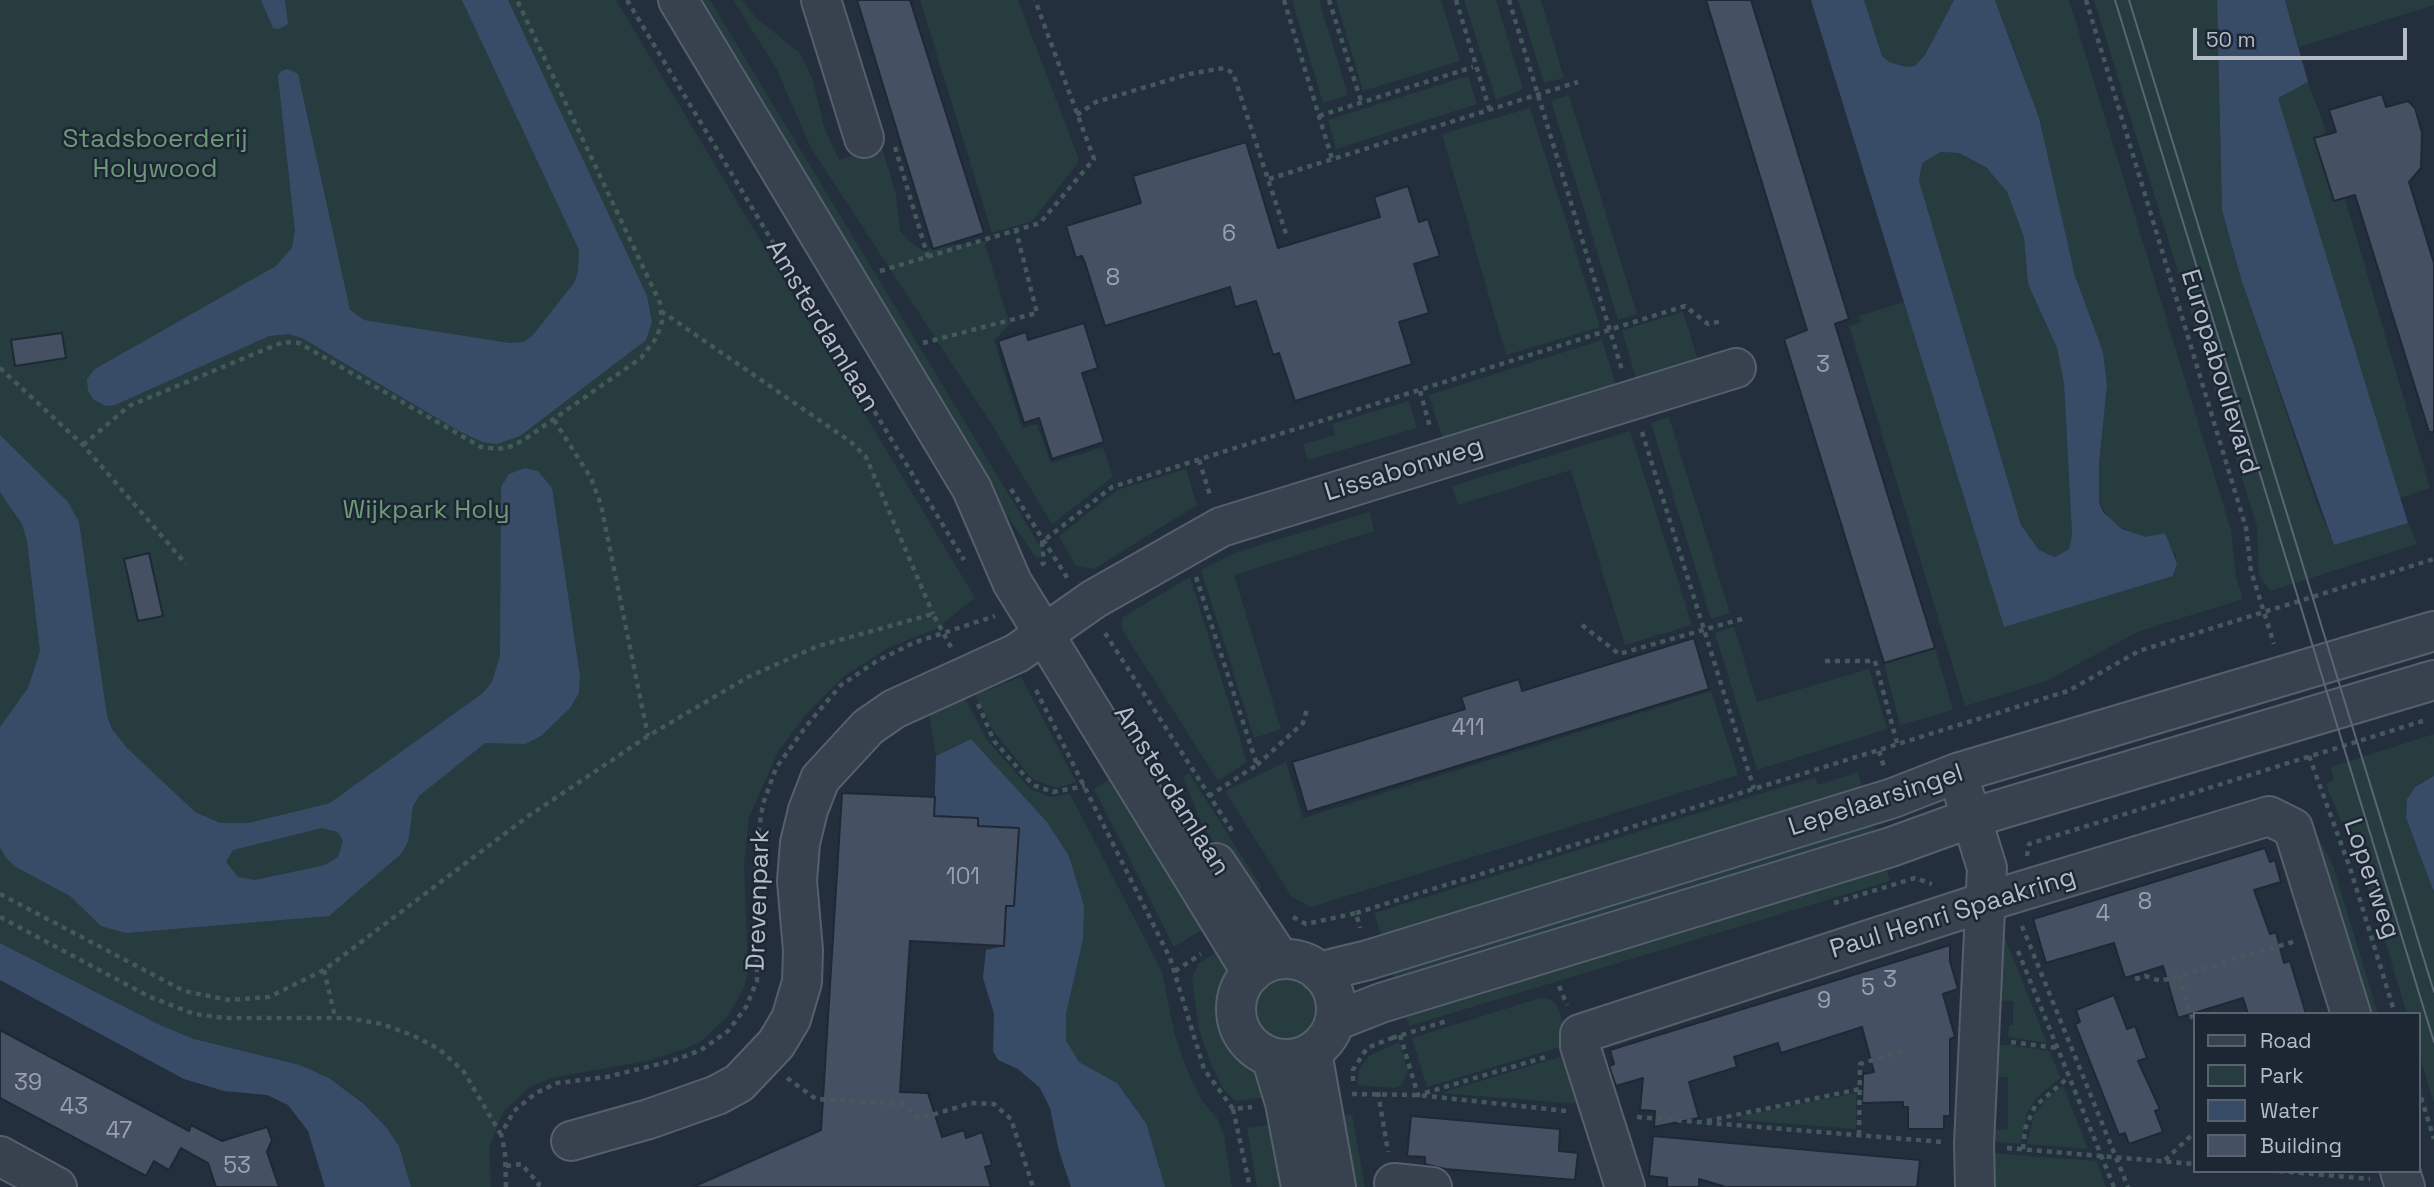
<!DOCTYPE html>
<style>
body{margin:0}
#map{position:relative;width:2434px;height:1187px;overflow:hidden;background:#242f3e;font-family:"Space Grotesk",sans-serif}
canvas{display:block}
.legend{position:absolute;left:2193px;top:1012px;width:228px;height:161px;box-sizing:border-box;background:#1d2633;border:2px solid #59626f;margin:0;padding:9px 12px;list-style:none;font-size:21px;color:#b4bcc9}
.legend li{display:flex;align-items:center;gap:14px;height:35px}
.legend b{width:35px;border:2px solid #59626f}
.scale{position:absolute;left:2193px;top:28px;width:214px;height:32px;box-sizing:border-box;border:4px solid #b4bcc9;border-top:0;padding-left:9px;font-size:21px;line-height:24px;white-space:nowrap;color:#b4bcc9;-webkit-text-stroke:5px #1d2633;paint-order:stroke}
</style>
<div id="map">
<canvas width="2434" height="1187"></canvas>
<ul class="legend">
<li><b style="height:9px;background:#38414e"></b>Road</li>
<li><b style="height:19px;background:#263c3f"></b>Park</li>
<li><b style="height:19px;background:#394c67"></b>Water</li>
<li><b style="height:19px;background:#455162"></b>Building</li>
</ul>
<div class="scale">50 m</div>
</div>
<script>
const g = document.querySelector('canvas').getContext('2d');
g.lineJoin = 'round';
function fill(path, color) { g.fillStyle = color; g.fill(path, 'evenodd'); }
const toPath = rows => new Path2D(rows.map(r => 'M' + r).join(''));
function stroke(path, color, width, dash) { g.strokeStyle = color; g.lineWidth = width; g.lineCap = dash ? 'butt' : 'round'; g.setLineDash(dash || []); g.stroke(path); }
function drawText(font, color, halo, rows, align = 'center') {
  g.font = font + ' "Space Grotesk",sans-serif'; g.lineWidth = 5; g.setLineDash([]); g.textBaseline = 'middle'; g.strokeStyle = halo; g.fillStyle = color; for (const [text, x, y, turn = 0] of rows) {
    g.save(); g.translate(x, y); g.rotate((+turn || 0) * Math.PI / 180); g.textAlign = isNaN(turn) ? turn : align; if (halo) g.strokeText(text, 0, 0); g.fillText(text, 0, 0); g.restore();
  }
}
fill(toPath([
 [0,0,616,0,975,598,936,629,890,647,844,676,807,713,778,752,749,817,744,864,748,971,744,988,728,1016,700,1042,684,1049,647,1061,556,1077,531,1086,503,1112,489,1148,491,1187,411,1187,399,1146,386,1127,363,1102,329,1078,300,1065,194,1039,162,1026,0,943],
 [694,0,710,0,1044,553,1037,559,997,501],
 [733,0,742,0,756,18,800,53,813,80,824,127,839,160,882,147,896,195,900,231,910,242,925,252,930,248,988,241,985,245,1010,324,994,340,1022,428,1037,424,1051,463,1103,447,1113,477,1052,524,994,428,811,148,776,68],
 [920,0,1018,0,1078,157,1078,163,1032,221,992,233],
 [1292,0,1319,0,1348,95,1323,103],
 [1336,0,1441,0,1460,61,1363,91],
 [1464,0,1496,0,1523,89,1496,100],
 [1518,0,1541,0,1564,78,1544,83],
 [1864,0,1954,0,1925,55,1915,66,1906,67,1889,62,1882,56],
 [1995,0,2069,0,2231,530,2236,576,2243,599,2137,632,2047,681,1965,706,1849,326,1861,322,1859,316,1904,302,2004,626,2173,576,2177,562,2175,553,2113,523,2099,503,2099,464,2107,385,2103,352,2075,276,2021,67],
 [2094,0,2217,0,2222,210,2242,282,2317,504,2334,545,2408,523,2417,544,2270,591,2259,575,2257,527],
 [2285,0,2434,0,2434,5,2299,47],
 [1468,76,1477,104,1336,149,1328,120],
 [2308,82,2322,120,2430,488,2400,498,2277,97],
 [1569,95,1637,314,1618,320,1551,101],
 [1530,108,1600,327,1506,355,1442,134],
 [1941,152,1959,153,1986,167,2007,192,2024,237,2028,284,2057,348,2064,383,2072,535,2069,549,2055,557,2039,550,2021,525,1919,181,1922,163],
 [1683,312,1699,363,1637,382,1622,330],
 [1602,340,1616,386,1444,442,1429,395],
 [1409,401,1417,428,1308,460,1303,444,1335,435,1332,424],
 [1669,417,1730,613,1711,619,1651,423],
 [1630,431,1692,625,1625,645,1571,470,1458,505,1452,486],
 [1186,469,1197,505,1094,569,1076,566,1059,536,1117,490],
 [1370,512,1374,531,1234,575,1281,729,1254,738,1201,570,1237,552],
 [1190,577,1247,762,1218,781,1121,628,1123,617],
 [1734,627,1757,702,1869,669,1887,729,1757,770,1715,633],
 [1935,648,1953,710,1900,725,1884,663],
 [1021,677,1076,782,1057,788,1032,779,993,730,975,695],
 [1711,691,1738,775,1311,907,1291,896,1225,791,1286,762,1303,818],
 [965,698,987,740,1030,789,1050,797,1070,794,1162,972,1175,1036,1190,1077,1203,1102,1217,1118,1224,1135,1232,1187,1165,1187,1146,1123,1117,1083,1079,1062,1066,1040,1066,1014,1083,940,1069,856,1047,822,971,739,936,756,929,713],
 [2434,734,2434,776,2415,787,2407,799,2406,818,2434,892,2434,1103,2418,1051,2418,1014,2407,1014,2373,901,2326,784,2334,780,2331,767],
 [1858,772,1865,796,1384,944,1374,913,1815,777,1818,785],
 [1189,773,1262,888,1248,897,1201,822,1183,777],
 [1113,777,1210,925,1174,947,1094,789],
 [1870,813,1878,842,1397,990,1389,961],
 [2308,819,2333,865,2378,1014,2360,1014],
 [1883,858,1890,881,1409,1026,1403,1006],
 [1999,923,2047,1043,2008,1037,2009,1025,2013,1025,2013,1001,1988,1000],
 [1222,948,1231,970,1222,1000,1226,1033,1238,1052,1263,1072,1275,1096,1235,1101,1224,1090,1211,1064,1199,1029,1192,979,1198,964],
 '1255 1009a31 31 0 1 1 62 0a31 31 0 1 1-62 0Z',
 [1540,998,1550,999,1557,1005,1570,1044,1427,1087,1412,1038],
 [1399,1042,1408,1072,1401,1085,1395,1088,1357,1085,1359,1070,1369,1056],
 [1988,1045,2011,1045,2049,1051,2061,1078,2038,1096,2027,1113,2020,1144,1988,1141,1988,1130,2008,1129,2008,1077,1988,1077],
 [1563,1056,1579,1104,1441,1093],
 [2063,1086,2088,1149,2027,1144,2034,1115,2049,1096],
 [1851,1094,1856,1094,1856,1129,1740,1120,1741,1116],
 [1352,1114,1365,1187,1343,1187,1331,1116],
 [1280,1123,1291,1187,1257,1187,1247,1128],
 [1989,1153,2097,1161,2106,1187,1990,1187]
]), '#263c3f');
fill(toPath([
 [261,0,285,0,288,24,279,29,273,28],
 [462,0,508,0,647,296,652,322,646,340,520,436,497,444,482,442,459,431,302,338,289,334,269,336,115,405,106,406,94,400,88,391,87,379,95,369,276,266,292,248,295,231,278,76,281,71,288,69,298,74,350,310,364,320,509,343,524,342,533,335,574,283,578,272,579,250],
 [1811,0,1864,0,1882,56,1889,62,1906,67,1915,66,1925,55,1954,0,1995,0,2039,118,2075,276,2103,352,2107,385,2099,464,2099,503,2103,512,2122,529,2146,537,2165,533,2177,563,2173,576,2004,627],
 [1941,152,1959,153,1986,167,2007,192,2024,237,2028,284,2057,348,2064,383,2072,535,2069,549,2055,557,2039,550,2021,525,1919,181,1922,163],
 [2217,0,2285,0,2308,82,2278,98,2408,523,2334,545,2242,282,2222,210],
 [0,435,68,502,79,522,107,716,112,729,127,748,195,812,220,823,249,823,330,803,483,693,492,682,500,656,501,487,509,474,525,468,538,471,552,488,580,676,579,693,570,708,541,736,525,744,485,743,419,796,413,806,408,842,401,854,329,916,126,933,101,926,70,896,16,867,6,858,0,847,0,727,28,688,40,651,27,541,22,524,0,492],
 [322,828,338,832,343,841,338,857,325,865,255,880,238,877,226,862,233,850],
 [971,739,1047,822,1069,856,1084,906,1083,940,1066,1014,1066,1040,1079,1062,1117,1083,1146,1123,1165,1187,1071,1187,1059,1151,1050,1108,1040,1088,1018,1069,998,1060,993,1051,994,1014,983,978,986,950,1004,946,1006,906,1014,906,1018,828,978,826,978,818,934,823,936,756],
 [2434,776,2434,892,2406,818,2407,799,2415,787],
 [0,943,162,1026,194,1039,300,1065,329,1078,363,1103,386,1127,399,1146,411,1187,325,1187,308,1131,288,1105,267,1095,224,1091,184,1079,0,980]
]), '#394c67');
const building = toPath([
 [857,0,910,0,984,233,933,249,857,0],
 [1706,0,1751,0,1849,319,1835,324,1935,648,1884,663,1784,339,1807,330,1706,0],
 [2382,94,2386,107,2408,101,2415,108,2422,133,2421,168,2409,182,2434,263,2434,432,2429,432,2355,195,2334,201,2314,138,2336,132,2329,110,2382,94],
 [1246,142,1278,248,1380,217,1374,197,1408,186,1419,222,1428,219,1440,256,1414,264,1429,313,1399,322,1412,364,1295,401,1279,353,1273,355,1256,301,1235,307,1230,287,1105,326,1085,263,1082,256,1076,258,1066,226,1141,203,1133,176,1246,142],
 [1084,323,1098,368,1082,373,1104,442,1052,459,1039,418,1024,423,998,341,1026,332,1028,340,1084,323],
 [62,333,66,358,15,366,11,340,62,333],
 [149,553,163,616,138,621,124,559,149,553],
 [1694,638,1709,689,1307,812,1292,762,1465,709,1461,697,1519,679,1522,691,1694,638],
 [842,793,935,797,934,816,978,818,978,826,1019,828,1014,906,1006,906,1004,946,910,941,900,1092,928,1093,942,1137,964,1130,966,1138,982,1132,992,1165,985,1167,991,1187,693,1187,821,1130,842,793],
 [2265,848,2270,862,2275,860,2281,882,2254,890,2270,934,2276,932,2284,963,2290,961,2306,1014,2248,1014,2243,998,2178,1018,2163,966,2125,978,2114,943,2046,963,2033,919,2265,848],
 [1950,945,1950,961,1958,989,1943,994,1955,1037,1950,1039,1950,1116,1944,1116,1944,1129,1908,1129,1908,1107,1903,1107,1903,1102,1862,1103,1863,1074,1874,1072,1862,1027,1781,1053,1778,1043,1734,1057,1737,1067,1689,1082,1699,1118,1654,1127,1655,1111,1640,1110,1643,1078,1616,1086,1609,1066,1614,1064,1610,1050,1950,945],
 [2114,995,2127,1029,2135,1026,2147,1058,2138,1061,2160,1109,2155,1111,2163,1132,2129,1144,2125,1133,2119,1135,2075,1024,2080,1022,2076,1010,2114,995],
 [0,1030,189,1131,191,1125,222,1141,267,1127,272,1140,267,1152,279,1187,216,1187,208,1163,181,1148,169,1170,154,1161,146,1176,0,1098,0,1030],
 [1411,1116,1560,1129,1559,1151,1578,1153,1575,1180,1445,1169,1425,1164,1425,1157,1407,1156,1411,1116],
 [1653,1136,1920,1160,1917,1187,1726,1187,1699,1179,1699,1187,1667,1187,1667,1178,1649,1176,1653,1136]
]);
fill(building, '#455162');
stroke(building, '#1f2835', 2);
const minor = toPath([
 [678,0,972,489,1012,582,1252,973],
 [821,0,864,138],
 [1964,794,1987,868,1974,1144,1975,1187],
 [1216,863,1280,959],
 '1236 1009a50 50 0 1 1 100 0a50 50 0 1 1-100 0Z',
 [1319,972,1368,960,1893,798,1957,773,2434,631],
 [1335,1021,1381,1003,1891,847,1971,818,2434,680],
 [1312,1052,1336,1187],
 [1271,1057,1285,1103,1301,1187],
 [571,1141,649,1119,717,1095,739,1083,776,1044,791,1019,802,982,803,950,797,881,800,843,808,810,820,779,868,727,894,709,1017,653,1094,599,1221,527,1736,368],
 [0,1156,57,1187],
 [2400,1171,2405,1187],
 [1394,1183,1432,1187],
 [1625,1187,1580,1046,1580,1034,1985,902,2269,816,2293,828,2351,1014]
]);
stroke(minor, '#565f6c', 42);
stroke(toPath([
 [627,0,964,560],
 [1284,0,1332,159],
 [1329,0,1361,101],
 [1456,0,1490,111],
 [1509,0,1622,370],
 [2086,0,2246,528,2251,571,2274,644],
 [1077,115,1096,102,1189,74,1224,68,1233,73,1287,237],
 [1319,116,1473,67],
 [895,147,928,257],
 [1269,179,1578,82],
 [880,271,1040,223,1094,159,1035,0],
 [661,311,851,442,866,457,933,614],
 [923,343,1037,313,1016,231],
 [0,368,83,445,186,564],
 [1420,391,1430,427],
 [554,420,591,478,601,505,648,736],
 [1642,432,1754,789],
 [83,445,129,406,283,342,299,343,481,447,498,449,513,446,528,437,641,358,657,337,662,321,660,303,517,0],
 [1199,460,1210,495],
 [1011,489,1068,579],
 [1041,565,1044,563,1042,542,1112,487,1685,306,1708,324,1722,321],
 [1196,577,1257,765,1209,796],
 [1582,625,1619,654,1745,618],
 [1105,633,1234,834],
 [1825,661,1875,661,1897,743],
 [1036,690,1170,958,1204,1069,1233,1109,1252,1107],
 [978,704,994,741,1033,785,1053,792,1085,786],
 [1879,751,1884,767],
 [2309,756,2351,871,2395,1014],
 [1257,765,1303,723,1307,709],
 [2027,856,2029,844,2423,721],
 [0,894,184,991,229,1000,269,997,324,970,527,817,648,736,748,677,818,646,933,614,952,649],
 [1834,903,1915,878,1932,884],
 [1356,913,2068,691,2139,651,2434,559],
 [0,917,148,996,194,1014,225,1018,348,1018,382,1024,412,1035,439,1049,464,1072,500,1133],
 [1293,917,1306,924,1356,913,1360,928],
 [2022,926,2128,1187],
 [2018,951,2114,1187],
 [324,970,335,1017],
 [1175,971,1201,954],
 [2179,976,2194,1024],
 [2135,979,2145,976,2161,981,2296,941],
 [1559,986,1567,1005],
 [1400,1035,1418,1095,1549,1056],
 [1392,1038,1447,1021],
 [2011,1042,2057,1048],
 [787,1078,816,1099,904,1104,919,1119,971,1103,994,1104,1011,1119,1033,1187],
 [1353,1081,1353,1070,1367,1048,1392,1038,1391,1034],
 [2418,1088,2434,1139],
 [1378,1092,1388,1152],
 [1352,1094,1418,1095,1566,1111],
 [1233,1109,1250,1187],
 [1637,1117,1942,1142],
 [1707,1121,1860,1089],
 [1859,1135,1860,1064,1903,1051],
 [2007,1148,2194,1164],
 [2023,1149,2025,1129,2035,1106,2069,1077],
 [2165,1160,2194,1133],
 [506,1166,521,1164,539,1184,537,1187],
 [2279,1171,2370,1179],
 [506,1187,505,1152,501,1134,514,1111,536,1093,557,1083,607,1077,675,1060,701,1050,728,1031,746,1007,757,981,756,846,763,804,776,768,807,725,841,685,877,661,913,643,995,616]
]), '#44595c', 4.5, [5, 5]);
stroke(minor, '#38414e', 38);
stroke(toPath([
 [2115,0,2434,1042],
 [2129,0,2434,992]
]), '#5a6575', 2);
drawText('23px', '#98a1af', null, [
 ["6",1229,235],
 ["8",1113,279],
 ["3",1823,366],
 ["411",1468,729],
 ["101",963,878],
 ["8",2145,903],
 ["4",2103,915],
 ["3",1890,981],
 ["5",1868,989],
 ["9",1824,1002],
 ["39",28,1084],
 ["43",74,1108],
 ["47",119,1132],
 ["53",237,1167]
]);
drawText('26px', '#6b9a76', '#1d2633', [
 ["Stadsboerderij",155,140],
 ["Holywood",155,170],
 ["Wijkpark Holy",426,511]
]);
drawText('26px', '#b4bcc9', '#1d2633', [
 ["Amsterdamlaan",822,326,59],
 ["Europaboulevard",2219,372,73],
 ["Lissabonweg",1404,470,-17],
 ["Amsterdamlaan",1171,791,58],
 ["Lepelaarsingel",1876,801,-18],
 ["Loperweg",2371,879,71],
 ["Drevenpark",759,900,-88],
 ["Paul Henri Spaakring",1953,914,-17]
]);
</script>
